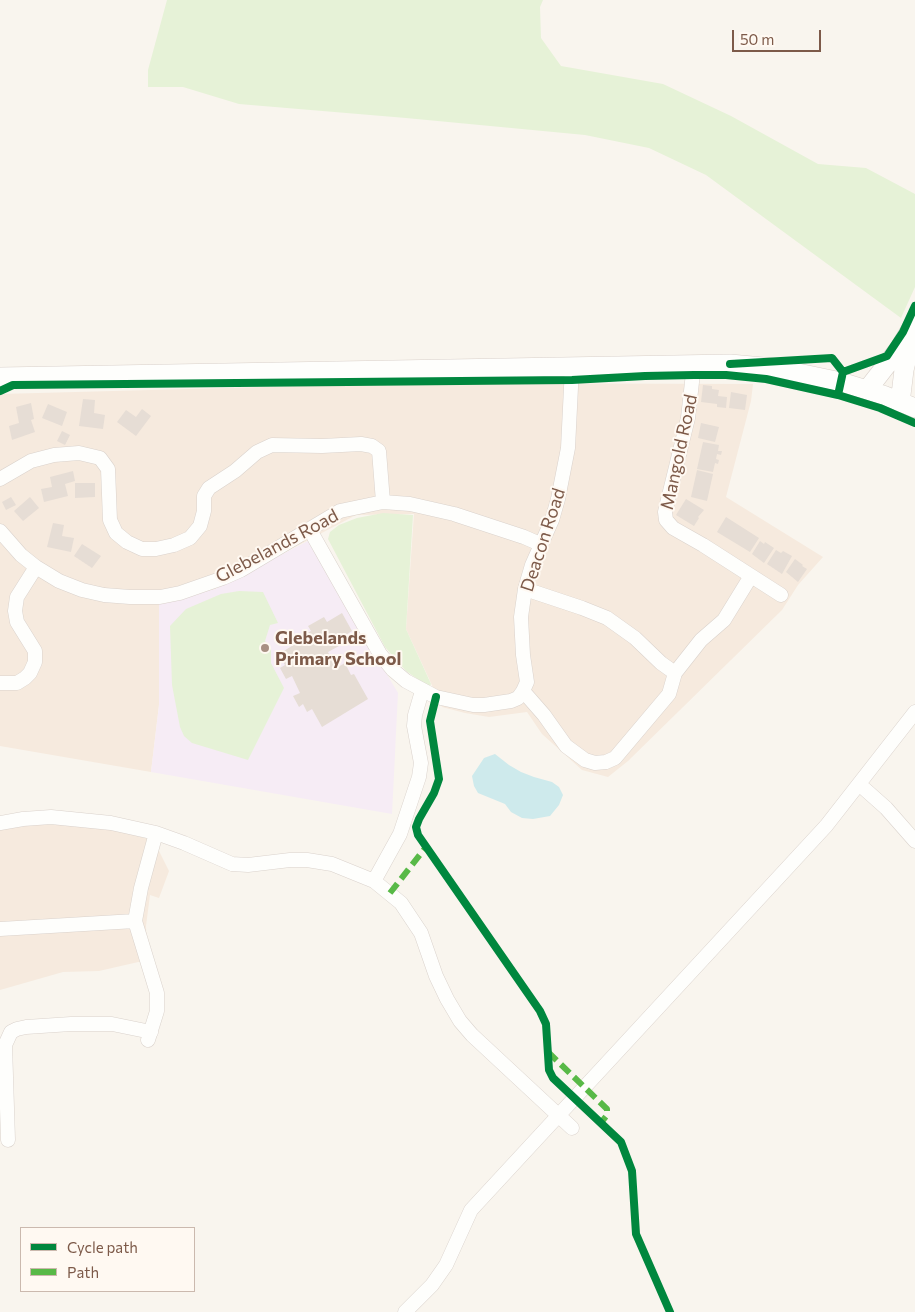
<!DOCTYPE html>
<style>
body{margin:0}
#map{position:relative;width:915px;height:1312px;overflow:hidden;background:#f9f5ee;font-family:Commissioner,sans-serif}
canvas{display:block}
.legend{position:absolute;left:20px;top:1227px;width:175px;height:65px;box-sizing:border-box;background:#fff9f2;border:1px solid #cbb9ae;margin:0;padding:6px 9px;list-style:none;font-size:15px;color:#7d5a49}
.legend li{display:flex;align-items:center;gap:10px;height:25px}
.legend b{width:25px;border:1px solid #cbb9ae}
.scale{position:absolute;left:732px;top:30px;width:89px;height:22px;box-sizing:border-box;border:2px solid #7d5a49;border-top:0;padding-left:6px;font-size:15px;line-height:18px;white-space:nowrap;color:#7d5a49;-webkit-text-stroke:4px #fff9f2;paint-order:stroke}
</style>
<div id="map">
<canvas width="915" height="1312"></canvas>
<ul class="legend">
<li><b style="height:6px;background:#00873e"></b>Cycle path</li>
<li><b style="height:6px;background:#58b947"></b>Path</li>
</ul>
<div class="scale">50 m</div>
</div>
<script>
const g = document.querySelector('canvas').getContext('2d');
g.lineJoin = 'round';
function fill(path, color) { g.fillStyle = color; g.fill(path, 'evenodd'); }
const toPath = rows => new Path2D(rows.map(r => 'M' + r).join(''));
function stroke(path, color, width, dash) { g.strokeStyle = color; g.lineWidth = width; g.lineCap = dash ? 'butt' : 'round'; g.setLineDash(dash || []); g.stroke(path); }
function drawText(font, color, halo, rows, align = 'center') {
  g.font = font + ' Commissioner,sans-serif'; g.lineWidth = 4; g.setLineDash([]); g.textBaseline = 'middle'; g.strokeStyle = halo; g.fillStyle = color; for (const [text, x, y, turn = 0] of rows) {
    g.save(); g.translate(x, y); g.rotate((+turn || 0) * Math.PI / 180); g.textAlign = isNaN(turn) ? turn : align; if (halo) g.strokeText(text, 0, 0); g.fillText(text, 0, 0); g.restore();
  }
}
fill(toPath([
 [415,383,753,384,751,401,726,497,823,557,798,585,782,610,628,761,608,777,582,770,542,734,527,712,489,717,465,713,442,707,406,629,414,514,356,515,215,589,159,604,159,705,151,772,0,746,0,394],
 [0,820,106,826,154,841,169,871,159,898,150,895,146,926,147,960,99,971,63,972,0,990]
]), '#f6eade');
fill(toPath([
 [308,541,398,693,392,814,151,772,159,705,159,604,215,589]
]), '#f6ecf5');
fill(toPath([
 [167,0,543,0,540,7,541,38,561,66,663,84,731,116,818,164,866,168,915,194,915,287,901,318,706,175,649,148,585,135,406,118,239,104,183,87,148,87,148,70],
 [383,513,413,515,406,629,431,684,429,687,406,671,385,647,328,539,330,532,339,525,357,518],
 [239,591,263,592,278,623,270,625,265,641,271,649,271,663,284,688,248,760,192,743,184,736,180,727,172,685,170,626,186,609,221,594]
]), '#e6f2d7');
fill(toPath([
 [495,754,509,765,521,772,534,777,552,782,559,787,563,795,559,805,550,816,533,819,522,818,511,812,505,804,478,793,474,786,472,776,484,758]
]), '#ceeaec');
fill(toPath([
 [703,385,712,386,712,389,719,390,718,396,727,397,726,408,717,407,717,404,701,402],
 [731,392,747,395,745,410,729,408],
 [83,399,95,400,94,413,105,415,103,429,79,426],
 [31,403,34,419,31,420,35,432,12,440,9,426,19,423,16,407],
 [48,404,67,412,62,426,42,418],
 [142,409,151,416,136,436,117,422,126,410,136,417],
 [701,423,719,427,715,442,698,438],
 [62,431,70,435,65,445,57,441],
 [703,442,719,445,718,451,722,451,721,455,717,454,716,459,719,460,718,464,715,463,713,472,697,469],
 [697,470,713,474,707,501,691,497],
 [73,471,75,481,65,484,68,496,44,502,41,489,52,487,50,477],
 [75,483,95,483,95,497,75,498],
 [11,497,16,505,6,510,2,502],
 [30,497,39,508,23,521,14,511],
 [686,499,704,510,698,517,699,518,694,526,676,515],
 [726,517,759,538,750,552,717,532],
 [53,523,64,525,62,536,74,538,71,552,47,547],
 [760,541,764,544,765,542,774,548,764,563,752,554],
 [82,544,101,556,92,568,74,556],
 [776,550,781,553,783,551,792,556,782,574,767,564],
 [795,559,803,565,802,566,807,569,798,582,786,572],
 [342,613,352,631,336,641,339,646,328,652,336,668,345,663,351,675,354,674,368,699,322,727,312,709,307,712,303,704,299,707,293,696,300,693,292,676,286,679,280,668,285,665,279,654,303,639,302,636,311,631,308,626,324,617,327,622]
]), '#e6ddd5');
const street = toPath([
 [694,364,688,418,665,512,666,520,673,528,703,545,781,595],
 [572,367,568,448,558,499,552,520,532,565,525,589,521,617,523,655,527,682,523,691,544,715,566,746,585,760,595,763,606,762,615,758,669,694,675,673,701,640,724,620,751,576],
 [0,479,31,461,54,455,79,453,100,458,108,469,110,520,116,533,127,542,142,549,156,549,174,545,190,538,200,526,204,511,204,496,209,488,235,471,257,452,272,445,322,446,361,444,372,446,379,451,383,502],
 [310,530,380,654,393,670,406,681,436,697,473,705,484,705,511,701,518,698,523,691],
 [0,531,21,555,36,567,59,581,82,590,104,595,130,597,160,597,180,593,223,578,241,570,340,511,383,502,410,504,454,514,524,537,540,544],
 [525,589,582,608,607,618,635,638,661,663,675,673],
 [0,683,17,683,25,678,30,673,35,662,35,651,17,622,15,611,17,597,36,567],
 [859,784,886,808,915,841],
 [0,823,23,819,51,817,111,823,156,833,184,843,232,864,248,865,290,860,307,860,332,864,374,881,401,903,421,933,436,976,447,999,460,1021,472,1035,572,1128],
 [374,881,400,834,419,777,421,763,414,726,415,715,422,691],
 [0,929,135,921],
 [148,1040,157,1011,157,993,135,921,141,888,156,833],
 [8,1140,5,1045,11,1032,17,1029,26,1027,71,1024,112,1024,151,1032],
 [405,1312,432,1285,446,1265,471,1210,826,826,915,712]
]);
const secondary = toPath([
 [0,377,730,364,774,368,841,382,883,395,915,408],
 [867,390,899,349,915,322],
 [900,403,904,370,912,337]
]);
stroke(street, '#dad2cc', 15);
stroke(secondary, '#d9d0ca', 20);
stroke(street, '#fefefc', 14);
stroke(secondary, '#fefefc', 19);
stroke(toPath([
 [390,893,426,847],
 [548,1052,607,1109,607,1115,600,1124]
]), '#58b947', 6, [12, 6]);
stroke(toPath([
 [730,364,832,358,843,372,838,395,880,408,915,423],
 [843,372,887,356,903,332,915,306],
 [0,391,13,385,572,380,645,376,694,375,726,375,766,379,838,395],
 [436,697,430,721,439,779,434,793,419,819,416,827,418,835,540,1011,546,1024,549,1070,553,1078,621,1142,632,1171,636,1234,670,1312]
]), '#00873e', 8);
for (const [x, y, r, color] of [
 [265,648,5,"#a89083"]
]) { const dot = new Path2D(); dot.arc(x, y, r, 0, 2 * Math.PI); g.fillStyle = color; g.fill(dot); stroke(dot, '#fff9f2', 2); }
drawText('18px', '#7d5a49', '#fff9f2', [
 ["Mangold Road",679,452,-78],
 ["Deacon Road",543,540,-72],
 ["Glebelands Road",277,546,-28]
]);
drawText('bold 18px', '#7d5a49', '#fff9f2', [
 ["Glebelands",275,638],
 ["Primary School",275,659]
], 'left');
</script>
